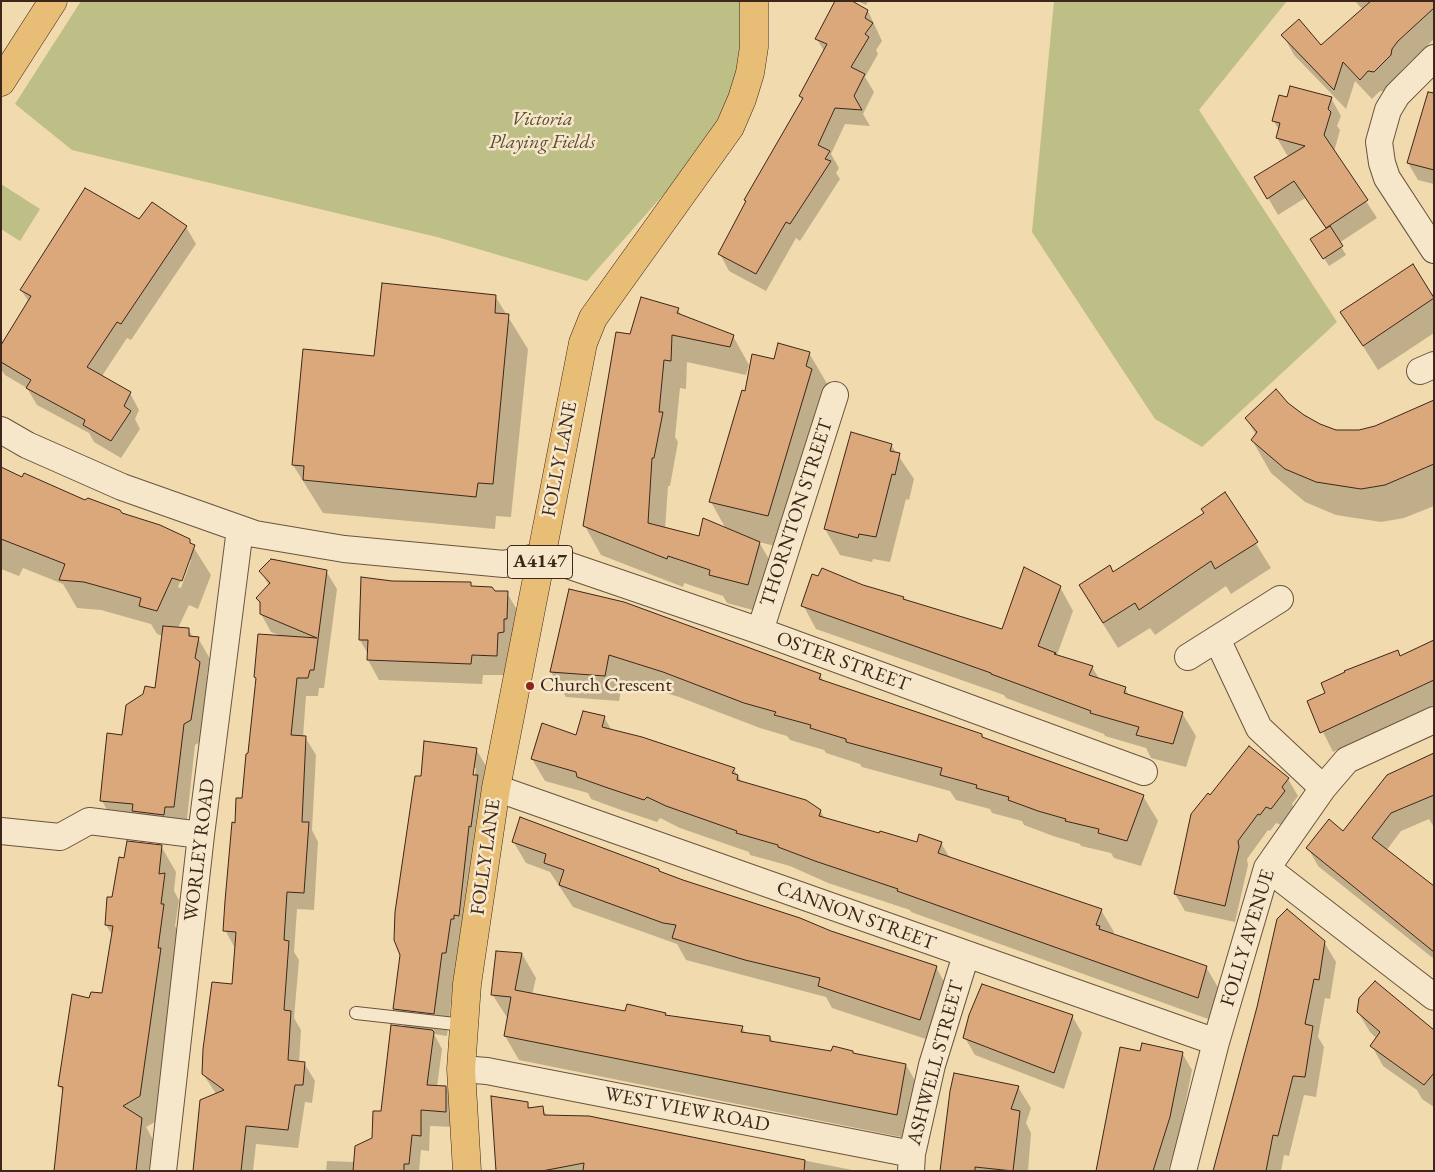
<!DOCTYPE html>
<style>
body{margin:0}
#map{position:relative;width:1435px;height:1172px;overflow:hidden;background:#f1daad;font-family:"EB Garamond",serif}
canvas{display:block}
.frame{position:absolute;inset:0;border:2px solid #3d261a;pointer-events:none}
</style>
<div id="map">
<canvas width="1435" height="1172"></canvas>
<div class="frame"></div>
</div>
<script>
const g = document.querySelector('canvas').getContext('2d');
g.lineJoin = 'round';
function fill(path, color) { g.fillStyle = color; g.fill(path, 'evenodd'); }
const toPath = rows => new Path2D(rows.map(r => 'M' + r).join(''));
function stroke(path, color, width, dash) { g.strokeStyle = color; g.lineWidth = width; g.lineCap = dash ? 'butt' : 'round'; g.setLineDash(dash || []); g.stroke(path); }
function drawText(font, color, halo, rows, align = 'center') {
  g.font = font + ' "EB Garamond",serif'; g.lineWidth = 5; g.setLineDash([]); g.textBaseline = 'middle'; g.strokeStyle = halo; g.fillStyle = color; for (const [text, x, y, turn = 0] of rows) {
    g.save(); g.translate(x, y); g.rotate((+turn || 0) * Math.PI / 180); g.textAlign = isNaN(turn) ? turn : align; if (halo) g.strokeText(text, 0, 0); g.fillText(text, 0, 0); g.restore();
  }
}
fill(toPath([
 [81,1,750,1,726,124,587,281,437,237,72,150,15,104],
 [1054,1,1287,1,1199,110,1337,322,1202,447,1155,419,1032,232],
 [1,184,40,209,20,241,1,229]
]), '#bebe87');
fill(toPath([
 [857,1,868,1,866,5],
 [1355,1,1434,1,1434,39,1410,62,1402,70,1402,75,1386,91,1380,91,1372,99,1355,81,1346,109,1294,55,1283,35,1321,46,1363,10],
 [868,11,882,41,876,50,878,54,865,77,874,92,863,114,870,126,845,124,831,154,839,168,836,173,840,179,800,241,796,238,766,291,729,271,720,254,803,101,800,96,824,51,817,39],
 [1331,98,1341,116,1337,126,1340,130,1334,152,1377,218,1339,243,1346,255,1329,266,1312,239,1327,229,1305,198,1278,215,1256,177,1290,156,1287,155,1277,138,1279,130,1273,120,1288,99],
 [1422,116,1434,120,1434,184,1418,180,1408,163],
 [140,221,186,227,196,244,131,340,127,338,102,376,130,393,139,410,135,419,140,429,121,458,94,442,89,433,37,405,27,388,5,375,1,369,1,348,29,302,21,290],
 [1413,265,1434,297,1434,333,1378,370,1342,313],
 [495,296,528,349,511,517,496,516,495,529,323,513,293,465],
 [678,310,682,316,733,336,749,365,746,375,687,362,686,389,680,388,675,437,678,442,670,486,668,486,665,529,700,537,726,529,711,502,746,392,775,361,809,353,829,387,787,549,759,542,776,571,764,613,727,603,723,596,684,583,683,587,601,555,585,526,631,336],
 [1434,403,1434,506,1404,518,1381,522,1336,515,1305,502,1271,473,1252,440,1256,435,1246,418,1288,404,1319,425,1336,431,1359,432,1375,427],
 [891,445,914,479,909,500,906,499,890,562,873,559,872,562,840,555,825,529],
 [1,468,23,478,85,501,88,499,189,540,211,575,198,609,189,605,178,628,188,629,193,637,198,638,210,659,207,676,212,684,202,741,195,745,186,828,114,822,102,801,123,737,156,689,163,636,157,634,151,624,101,610,77,608,63,584,23,568,19,576,1,569],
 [189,560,191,560,181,588,178,587],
 [1225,494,1271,568,1231,594,1226,586,1155,635,1150,628,1118,648,1095,611,1114,573,1205,514],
 [261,571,326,571,337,589,324,688,319,688,318,696,306,696,303,737,305,737,316,755,312,830,318,842,314,910,297,909,294,952,299,960,294,1018,301,1030,299,1063,304,1063,315,1081,312,1103,305,1102,298,1148,256,1144,253,1171,195,1171,217,1095,203,1074,233,985,235,948,225,930,236,824,243,799,249,754,257,681,255,677,281,636,271,632,261,614,261,605,257,598,269,586],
 [392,582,470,584,472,588,507,593,519,613,508,675,483,675,482,684,379,680,368,660,368,654,360,640],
 [862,586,1003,631,1060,587,1073,611,1057,655,1092,667,1100,680,1125,688,1130,697,1182,713,1196,736,1186,767,1151,758,1146,748,1105,736,1104,734,1006,698,1004,695,816,629,803,605],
 [570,590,820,675,824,682,982,735,983,739,1143,796,1158,821,1141,866,1114,858,1111,853,1081,846,1080,844,1053,836,1024,825,1022,821,992,813,990,809,956,800,950,791,862,767,860,764,826,753,824,750,790,740,787,736,760,728,679,697,623,680,619,701,566,697,551,672],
 [1434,641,1434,705,1333,752,1308,702],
 [604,717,612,731,734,769,742,783,820,810,825,819,918,844,941,843,950,858,1101,910,1114,932,1113,935,1206,967,1219,989,1211,1020,911,912,910,910,828,883,790,866,750,855,749,852,680,828,660,818,657,822,621,810,591,799,588,793,545,781,532,759,576,737],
 [476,749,489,771,459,975,454,975,447,1036,434,1034,442,1049,437,1087,446,1087,455,1103,454,1127,430,1126,429,1151,421,1150,419,1171,326,1171,327,1161,355,1162,373,1139,406,1028,395,1009,422,777],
 [473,768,476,768,474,781,471,781],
 [1434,754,1434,827,1429,819,1401,831,1386,851,1434,886,1434,959,1318,866,1308,848,1343,833],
 [1288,779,1298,796,1292,804,1294,808,1281,825,1276,823,1270,831,1268,830,1247,859,1248,865,1235,922,1185,911,1175,894,1211,797],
 [513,841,660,872,936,967,948,989,932,1041,832,1008,826,997,686,960,677,944,573,907,550,872,526,863],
 [161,846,176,872,174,891,179,900,175,926,178,931,175,975,155,1122,146,1127,156,1145,153,1171,55,1171,64,1094,59,1085,90,1000,103,995,113,936,106,925,125,859],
 [1324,942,1336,962,1330,999,1325,998,1318,1037,1324,1047,1316,1097,1304,1095,1289,1156,1284,1155,1281,1171,1215,1171],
 [522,954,536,978,532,995,626,1012,665,1014,666,1016,742,1027,746,1034,770,1037,773,1042,832,1053,853,1052,854,1055,906,1065,920,1089,911,1139,519,1060,505,1036,508,1019,492,994],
 [1375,982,1434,1030,1434,1107,1422,1099,1417,1090,1383,1066,1372,1046,1377,1039,1370,1032,1358,1012],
 [1072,1016,1082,1033,1064,1089,975,1055,965,1038],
 [1141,1053,1182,1053,1192,1070,1179,1135,1168,1171,1097,1171],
 [1018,1087,1031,1108,1026,1123,1031,1133,1028,1171,942,1171],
 [527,1103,530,1109,542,1108,548,1117,588,1117,857,1171,497,1171]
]), '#0003');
const building = toPath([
 [835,1,852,1,868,10,865,18,873,23,865,34,869,37,851,67,865,74,854,96,862,110,835,108,818,145,830,151,825,159,831,161,790,224,786,222,756,274,718,254,746,201,744,200,803,98,799,96,827,44,815,39,835,1],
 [1371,1,1434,1,1434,8,1398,41,1392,49,1391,55,1374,72,1368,71,1360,80,1343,62,1334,90,1281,35,1299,19,1321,45,1371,1],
 [1290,86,1332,97,1328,109,1331,112,1324,135,1368,200,1326,228,1294,181,1267,199,1254,177,1305,146,1276,138,1280,123,1272,121,1279,95,1287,97,1290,86],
 [1428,92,1434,93,1434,170,1407,163,1428,92],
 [85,188,139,219,152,202,187,226,121,324,117,322,87,367,131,392,124,406,131,411,111,441,83,425,85,420,26,388,31,380,1,362,1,345,31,296,20,290,85,188],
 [1330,226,1343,246,1323,259,1310,239,1330,226],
 [1413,264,1434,298,1363,346,1340,312,1413,264],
 [382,283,496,295,495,313,509,314,493,484,478,483,476,497,303,480,304,466,292,465,303,349,374,356,382,283],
 [641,297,679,308,677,313,734,335,730,347,672,335,671,361,664,360,659,412,663,412,654,458,652,458,648,523,699,536,703,518,760,542,748,585,709,575,710,570,668,556,667,559,583,526,616,332,630,334,641,297],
 [778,343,810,352,806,366,812,369,768,516,709,502,742,390,745,391,752,354,774,359,778,343],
 [1276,389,1288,403,1304,415,1320,424,1336,430,1359,430,1375,426,1434,400,1434,464,1385,485,1361,489,1316,482,1285,469,1251,440,1257,432,1245,418,1276,389],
 [851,432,892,444,890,451,900,453,895,475,892,474,876,537,859,534,858,538,824,529,851,432],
 [1,467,22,477,24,473,85,500,88,498,120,510,122,513,160,525,190,539,190,543,195,545,182,581,172,578,157,611,139,606,141,598,84,582,59,580,65,564,1,539,1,467],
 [1225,492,1258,542,1215,569,1211,561,1139,610,1135,603,1103,623,1079,585,1110,565,1113,572,1204,513,1201,509,1225,492],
 [271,559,327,570,314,670,310,670,308,678,297,678,291,735,306,736,302,822,309,822,304,893,287,892,284,940,289,941,284,1010,291,1011,288,1060,305,1062,303,1085,295,1085,288,1130,246,1126,241,1171,193,1171,200,1100,224,1090,202,1074,203,1049,212,982,232,984,236,932,223,931,225,901,232,822,235,823,236,798,242,798,246,754,248,753,256,678,254,677,258,634,317,638,260,614,260,602,256,598,270,583,259,571,271,559],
 [1024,567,1061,586,1038,646,1056,653,1054,654,1093,666,1089,675,1126,687,1124,693,1183,712,1173,744,1136,735,1139,727,1090,713,1091,711,991,674,991,673,801,606,812,574,818,576,822,568,863,585,904,597,903,599,1002,629,1024,567],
 [361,577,392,581,471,582,471,586,492,587,495,591,508,591,507,619,504,619,504,632,498,633,497,656,472,655,471,664,367,660,368,640,359,640,361,577],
 [569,589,624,602,821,674,819,679,982,734,982,737,1144,795,1127,841,1098,833,1099,829,1065,821,1066,819,1038,811,1008,800,1009,797,976,788,977,785,940,775,942,768,846,742,846,739,810,728,811,725,774,715,776,712,744,703,663,672,609,655,605,676,550,672,569,589],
 [163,626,189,628,189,636,199,637,195,658,200,662,191,720,184,724,174,807,165,807,164,815,132,811,133,804,100,801,107,733,122,735,126,705,143,694,145,686,155,688,163,626],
 [1434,640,1434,680,1320,733,1307,701,1325,693,1321,683,1345,672,1344,671,1398,650,1400,656,1434,640],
 [583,711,605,716,602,727,642,737,735,768,732,773,738,775,737,780,806,800,821,810,819,816,879,833,880,831,917,842,919,834,942,842,938,853,1102,909,1096,925,1100,926,1099,929,1207,966,1198,998,897,891,898,889,815,861,778,847,778,845,736,833,737,831,666,806,647,797,644,800,608,788,577,777,576,772,531,759,542,723,576,735,583,711],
 [424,741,477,748,473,775,478,775,471,827,469,826,459,916,454,915,454,919,451,919,446,953,442,953,434,1014,393,1009,400,955,394,940,395,912,415,776,421,776,424,741],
 [1249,746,1289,778,1282,787,1285,791,1271,809,1266,807,1260,815,1258,814,1238,841,1239,847,1225,906,1174,894,1191,814,1208,793,1210,795,1249,746],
 [1434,753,1434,795,1391,813,1372,838,1434,886,1434,952,1306,848,1329,819,1343,831,1387,775,1434,753],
 [520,817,659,869,659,871,683,880,800,918,831,931,937,966,920,1020,818,986,820,978,745,960,672,938,676,925,663,923,559,885,564,870,544,863,546,854,512,842,520,817],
 [127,841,162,845,159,874,165,873,161,904,164,904,158,948,161,948,140,1096,123,1106,142,1118,136,1171,54,1171,63,1087,58,1086,72,994,89,998,91,992,102,993,113,926,105,925,107,897,112,897,119,857,124,858,127,841],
 [1287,909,1325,941,1319,980,1314,979,1305,1024,1313,1026,1305,1077,1293,1076,1278,1136,1273,1135,1266,1171,1213,1171,1257,1007,1277,919,1287,909],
 [496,951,522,953,515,990,625,1011,627,1004,666,1013,665,1015,743,1026,741,1032,770,1036,770,1041,831,1051,833,1046,853,1051,853,1053,906,1064,897,1115,504,1036,511,997,491,995,496,951],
 [1375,981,1434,1030,1434,1073,1424,1085,1370,1046,1380,1032,1357,1012,1359,998,1375,981],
 [982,984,1073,1015,1054,1073,963,1038,969,1015,982,984],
 [391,1025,432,1030,434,1032,427,1085,446,1086,446,1112,421,1110,421,1136,412,1135,409,1164,404,1164,404,1171,353,1171,355,1146,372,1138,373,1111,381,1111,391,1025],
 [1142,1043,1183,1052,1170,1117,1153,1171,1096,1171,1120,1047,1140,1051,1142,1043],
 [954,1073,1019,1086,1011,1109,1020,1111,1013,1171,975,1167,975,1171,940,1171,950,1091,954,1073],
 [491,1096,528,1102,528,1108,543,1106,544,1115,589,1116,805,1160,804,1171,583,1171,584,1163,542,1171,496,1171,491,1096]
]);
fill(building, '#dba87b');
stroke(building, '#3d261a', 1);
const lane = toPath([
 [356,1013,464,1025]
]);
const street = toPath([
 [1434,58,1397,95,1388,110,1379,142,1382,163,1387,178,1434,250],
 [1420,371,1434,365],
 [1,430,27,445,122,487,255,534,344,549,504,564,541,556,760,631,1144,772],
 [760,631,835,395],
 [1217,639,1259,728,1323,788],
 [1188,657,1280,599],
 [496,788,1216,1042],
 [1,831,60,837,89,821,201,835],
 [1267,868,1434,997],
 [461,1069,487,1071,912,1154],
 [163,1171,201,835,240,529],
 [911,1171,912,1154,932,1065,966,955],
 [1183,1171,1216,1042,1267,868,1323,788,1347,760,1434,720]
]);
const primary = toPath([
 [1,82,53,1],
 [467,1171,461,1069,467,984,496,788,583,343,593,318,730,127,742,99,750,73,754,47,754,1]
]);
stroke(lane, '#6a533f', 14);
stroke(street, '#6a533f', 28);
stroke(primary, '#3d261a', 29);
stroke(lane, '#f6e7ca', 12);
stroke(street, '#f6e7ca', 26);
stroke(primary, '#e8bd76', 28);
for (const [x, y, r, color] of [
 [530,686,5,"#8f2418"]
]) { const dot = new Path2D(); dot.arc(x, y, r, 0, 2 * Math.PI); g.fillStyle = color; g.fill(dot); stroke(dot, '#f6e7ca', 2); }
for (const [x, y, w] of [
 [540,562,65]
]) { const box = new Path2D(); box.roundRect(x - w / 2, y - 16.5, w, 33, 4); g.fillStyle = '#f6e7ca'; g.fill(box); stroke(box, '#3d261a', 1); }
drawText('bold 19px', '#3d261a', null, [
 ["A4147",540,562]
]);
drawText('italic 20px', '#5d4c35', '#f6e7ca', [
 ["Victoria",542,120],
 ["Playing Fields",542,143]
]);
drawText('20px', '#3d261a', '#f6e7ca', [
 ["FOLLY LANE",560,459,-79],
 ["THORNTON STREET",797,513,-72],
 ["OSTER STREET",843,662,20],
 ["WORLEY ROAD",200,850,-83],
 ["FOLLY LANE",486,857,-82],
 ["CANNON STREET",856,916,20],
 ["FOLLY AVENUE",1248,938,-73],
 ["ASHWELL STREET",936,1063,-75],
 ["WEST VIEW ROAD",687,1110,11]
]);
drawText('20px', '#3d261a', '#f6e7ca', [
 ["Church Crescent",540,686]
], 'left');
</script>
